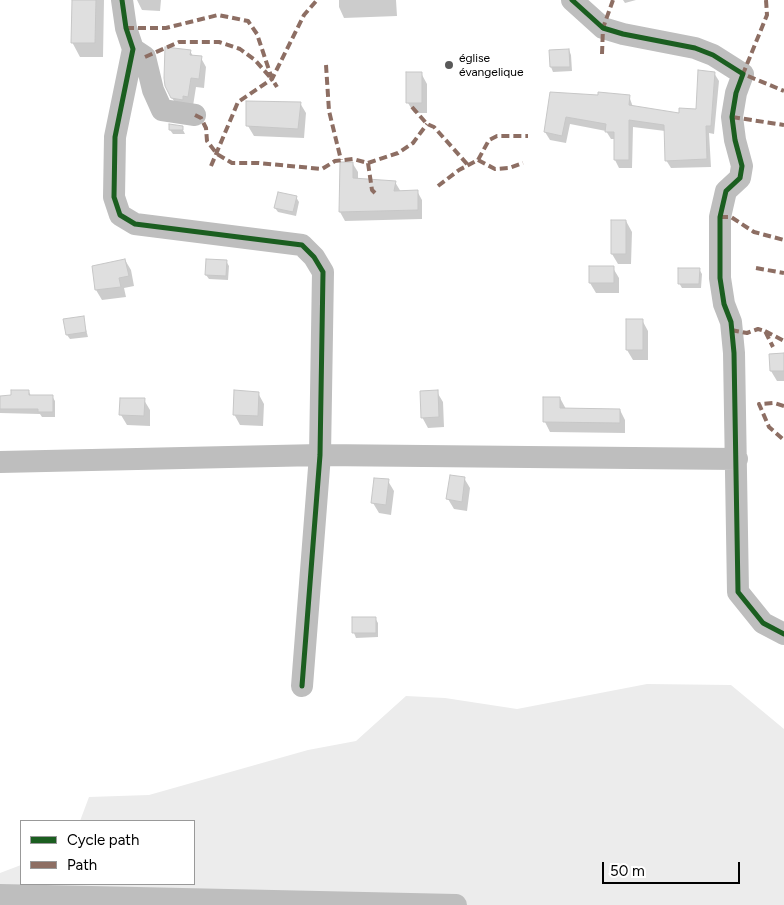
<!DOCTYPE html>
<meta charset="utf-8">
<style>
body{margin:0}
#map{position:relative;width:784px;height:905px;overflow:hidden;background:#fff;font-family:Figtree,sans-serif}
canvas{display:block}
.legend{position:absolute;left:20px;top:820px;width:175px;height:65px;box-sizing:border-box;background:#fff;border:1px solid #999;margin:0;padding:6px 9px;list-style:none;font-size:15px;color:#000}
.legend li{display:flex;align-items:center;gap:10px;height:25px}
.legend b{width:25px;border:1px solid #999}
.scale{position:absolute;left:602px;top:862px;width:138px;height:22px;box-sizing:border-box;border:2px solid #000;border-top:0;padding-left:6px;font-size:15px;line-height:18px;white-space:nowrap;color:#000;-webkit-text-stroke:4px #fff;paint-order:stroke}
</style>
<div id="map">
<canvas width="784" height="905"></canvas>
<ul class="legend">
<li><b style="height:6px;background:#1b5e20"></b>Cycle path</li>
<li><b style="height:6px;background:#8d6e63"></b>Path</li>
</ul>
<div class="scale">50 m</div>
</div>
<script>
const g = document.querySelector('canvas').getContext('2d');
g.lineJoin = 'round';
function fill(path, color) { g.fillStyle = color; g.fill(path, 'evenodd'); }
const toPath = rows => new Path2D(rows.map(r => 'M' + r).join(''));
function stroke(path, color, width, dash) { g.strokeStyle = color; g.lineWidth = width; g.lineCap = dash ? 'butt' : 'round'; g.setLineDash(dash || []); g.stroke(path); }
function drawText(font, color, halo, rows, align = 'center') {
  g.font = font + ' Figtree,sans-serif'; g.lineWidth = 5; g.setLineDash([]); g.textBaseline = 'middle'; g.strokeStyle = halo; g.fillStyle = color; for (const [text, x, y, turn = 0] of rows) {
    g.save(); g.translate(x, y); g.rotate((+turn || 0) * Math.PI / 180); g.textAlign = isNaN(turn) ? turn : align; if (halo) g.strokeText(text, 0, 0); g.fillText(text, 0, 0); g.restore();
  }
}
fill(toPath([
 [647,684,731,685,784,729,784,905,0,905,0,873,21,865,21,884,194,884,194,821,80,821,89,797,149,795,308,750,356,741,406,696,445,698,517,709]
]), '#ececec');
fill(toPath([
 [72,0,104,0,103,57,80,57,72,42],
 [137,0,161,0,160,11,142,10],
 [339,0,396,0,397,16,344,18,339,7],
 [623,0,636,0,625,3],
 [569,50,571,55,572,71,553,72,551,67],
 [190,51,193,56,201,58,206,67,204,88,196,87,193,106,178,107,172,98],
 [421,73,427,84,427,113,414,113,408,103],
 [714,73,719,81,714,134,709,133,711,167,671,168,666,160,665,131,633,127,632,168,619,168,615,160,615,139,611,139,606,131,570,124,566,143,550,140,545,132,551,93,599,97,629,96,633,107,680,114,697,110],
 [300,103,306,113,304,138,254,136,248,126],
 [182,128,185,134,173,134,170,130],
 [353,164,358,172,358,180,395,182,401,192,417,191,422,200,422,219,345,221,340,212],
 [296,197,299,202,296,216,278,212,275,208],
 [626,221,632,232,631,264,618,264,612,254],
 [125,260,131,270,134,286,124,288,126,297,102,300,96,290],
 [226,261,229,266,228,280,209,279,206,275],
 [613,268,619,278,619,293,596,293,590,283],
 [699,269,702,274,701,288,682,288,679,283],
 [83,318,88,337,70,339,67,335],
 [642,320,648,331,648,360,633,360,627,350],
 [784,355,784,381,777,381,771,371],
 [29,392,31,396,52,396,55,401,55,417,42,417,40,414,0,413,0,397,13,397],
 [437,392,443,402,444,427,428,428,422,417],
 [258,393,264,404,263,426,240,425,234,414],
 [560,398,566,409,620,410,625,420,625,433,550,432,545,422],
 [144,400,150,410,150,426,127,425,121,415],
 [464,478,470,488,467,511,454,509,448,499],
 [388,481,394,491,391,515,379,513,373,503],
 [375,618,378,623,378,637,356,638,354,633]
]), '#0003');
const building = toPath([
 [72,0,96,0,95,43,71,43,72,0],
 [165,47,191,50,190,55,202,56,199,79,191,78,188,97,183,96,183,100,171,98,165,86,164,78,165,47],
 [569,49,570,67,550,67,549,50,569,49],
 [698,70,715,72,711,126,706,126,707,159,665,161,664,125,629,120,629,160,614,160,614,132,605,132,606,124,566,117,562,136,544,132,550,92,598,95,598,92,630,95,629,105,679,113,679,108,696,109,698,70],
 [406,72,422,72,422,103,406,103,406,72],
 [246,101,301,102,298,129,246,126,246,101],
 [169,124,183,126,183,130,169,130,169,124],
 [340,162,353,162,353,178,396,181,394,191,418,190,418,210,339,212,340,162],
 [278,192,297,196,293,212,274,208,278,192],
 [611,220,626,220,626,254,611,254,611,220],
 [125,259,129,276,119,278,121,287,95,290,92,266,125,259],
 [206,259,227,260,226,276,205,275,206,259],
 [589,266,614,266,614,283,589,283,589,266],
 [678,268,700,268,699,284,678,284,678,268],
 [84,316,86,332,66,335,63,319,84,316],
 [626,319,643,319,643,350,626,350,626,319],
 [784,353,784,371,770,371,769,354,784,353],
 [11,390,29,390,29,395,53,395,53,412,38,412,38,409,0,409,0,396,11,395,11,390],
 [234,390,259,392,258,416,233,415,234,390],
 [438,390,439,417,421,418,420,391,438,390],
 [543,397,560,397,560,408,620,409,620,423,543,422,543,397],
 [120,398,145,398,144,416,119,415,120,398],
 [450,475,465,477,462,502,446,499,450,475],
 [374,478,389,479,386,505,371,503,374,478],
 [352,617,376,617,376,633,352,633,352,617]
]);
fill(building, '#dfdfdf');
stroke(building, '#c7c7c7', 1);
stroke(toPath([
 [122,0,126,28,133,49,115,137,114,197,120,215,135,224,302,245,314,257,323,272,320,455,302,686],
 [572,0,603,28,623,34,695,48,713,55,743,74,736,93,732,117,735,140,742,166,740,178,726,191,720,217,720,278,724,304,731,322,734,353,738,592,763,623,784,634],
 [133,49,145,57,153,90,162,110,195,115],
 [0,462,320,455,737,459],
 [0,895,456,905]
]), '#bebebe', 22);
stroke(toPath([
 [766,0,767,15,743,74,784,91],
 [126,28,166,28,218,15,248,21,257,34,272,79,277,87],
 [602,54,603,28,613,0],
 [145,57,179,42,219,42,240,49,255,60,270,77],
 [326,65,329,111,341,160],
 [412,107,427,124,434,127,468,165],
 [195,115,201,118,206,128,207,141,217,154,232,163,258,163,322,169,335,161,353,159,368,163,372,190,375,193],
 [732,117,784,125],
 [478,160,495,169,509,168,523,163],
 [368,163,398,153,413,143,427,124],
 [211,166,238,102,272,79,304,15,317,0],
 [438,186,459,170,478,160,489,140,497,136,528,136],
 [720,217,731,217,754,232,784,240],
 [756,268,784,273],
 [731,330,747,333,758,329,765,331,773,347],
 [765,331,784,341],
 [784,406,774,403,759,404,769,427,784,440]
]), '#8d6e63', 4, [8, 4]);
stroke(toPath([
 [122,0,126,28,133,49,115,137,114,197,120,215,135,224,302,245,314,257,323,272,320,455,302,686],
 [572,0,603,28,623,34,695,48,713,55,743,74,736,93,732,117,735,140,742,166,740,178,726,191,720,217,720,278,724,304,731,322,734,353,738,592,763,623,784,634]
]), '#1b5e20', 5);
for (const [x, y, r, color] of [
 [449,65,5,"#595959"]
]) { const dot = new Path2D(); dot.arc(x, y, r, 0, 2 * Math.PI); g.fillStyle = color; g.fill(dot); stroke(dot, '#fff', 2); }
drawText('12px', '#000', '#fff', [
 ["église",459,58],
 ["évangelique",459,72]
], 'left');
</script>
